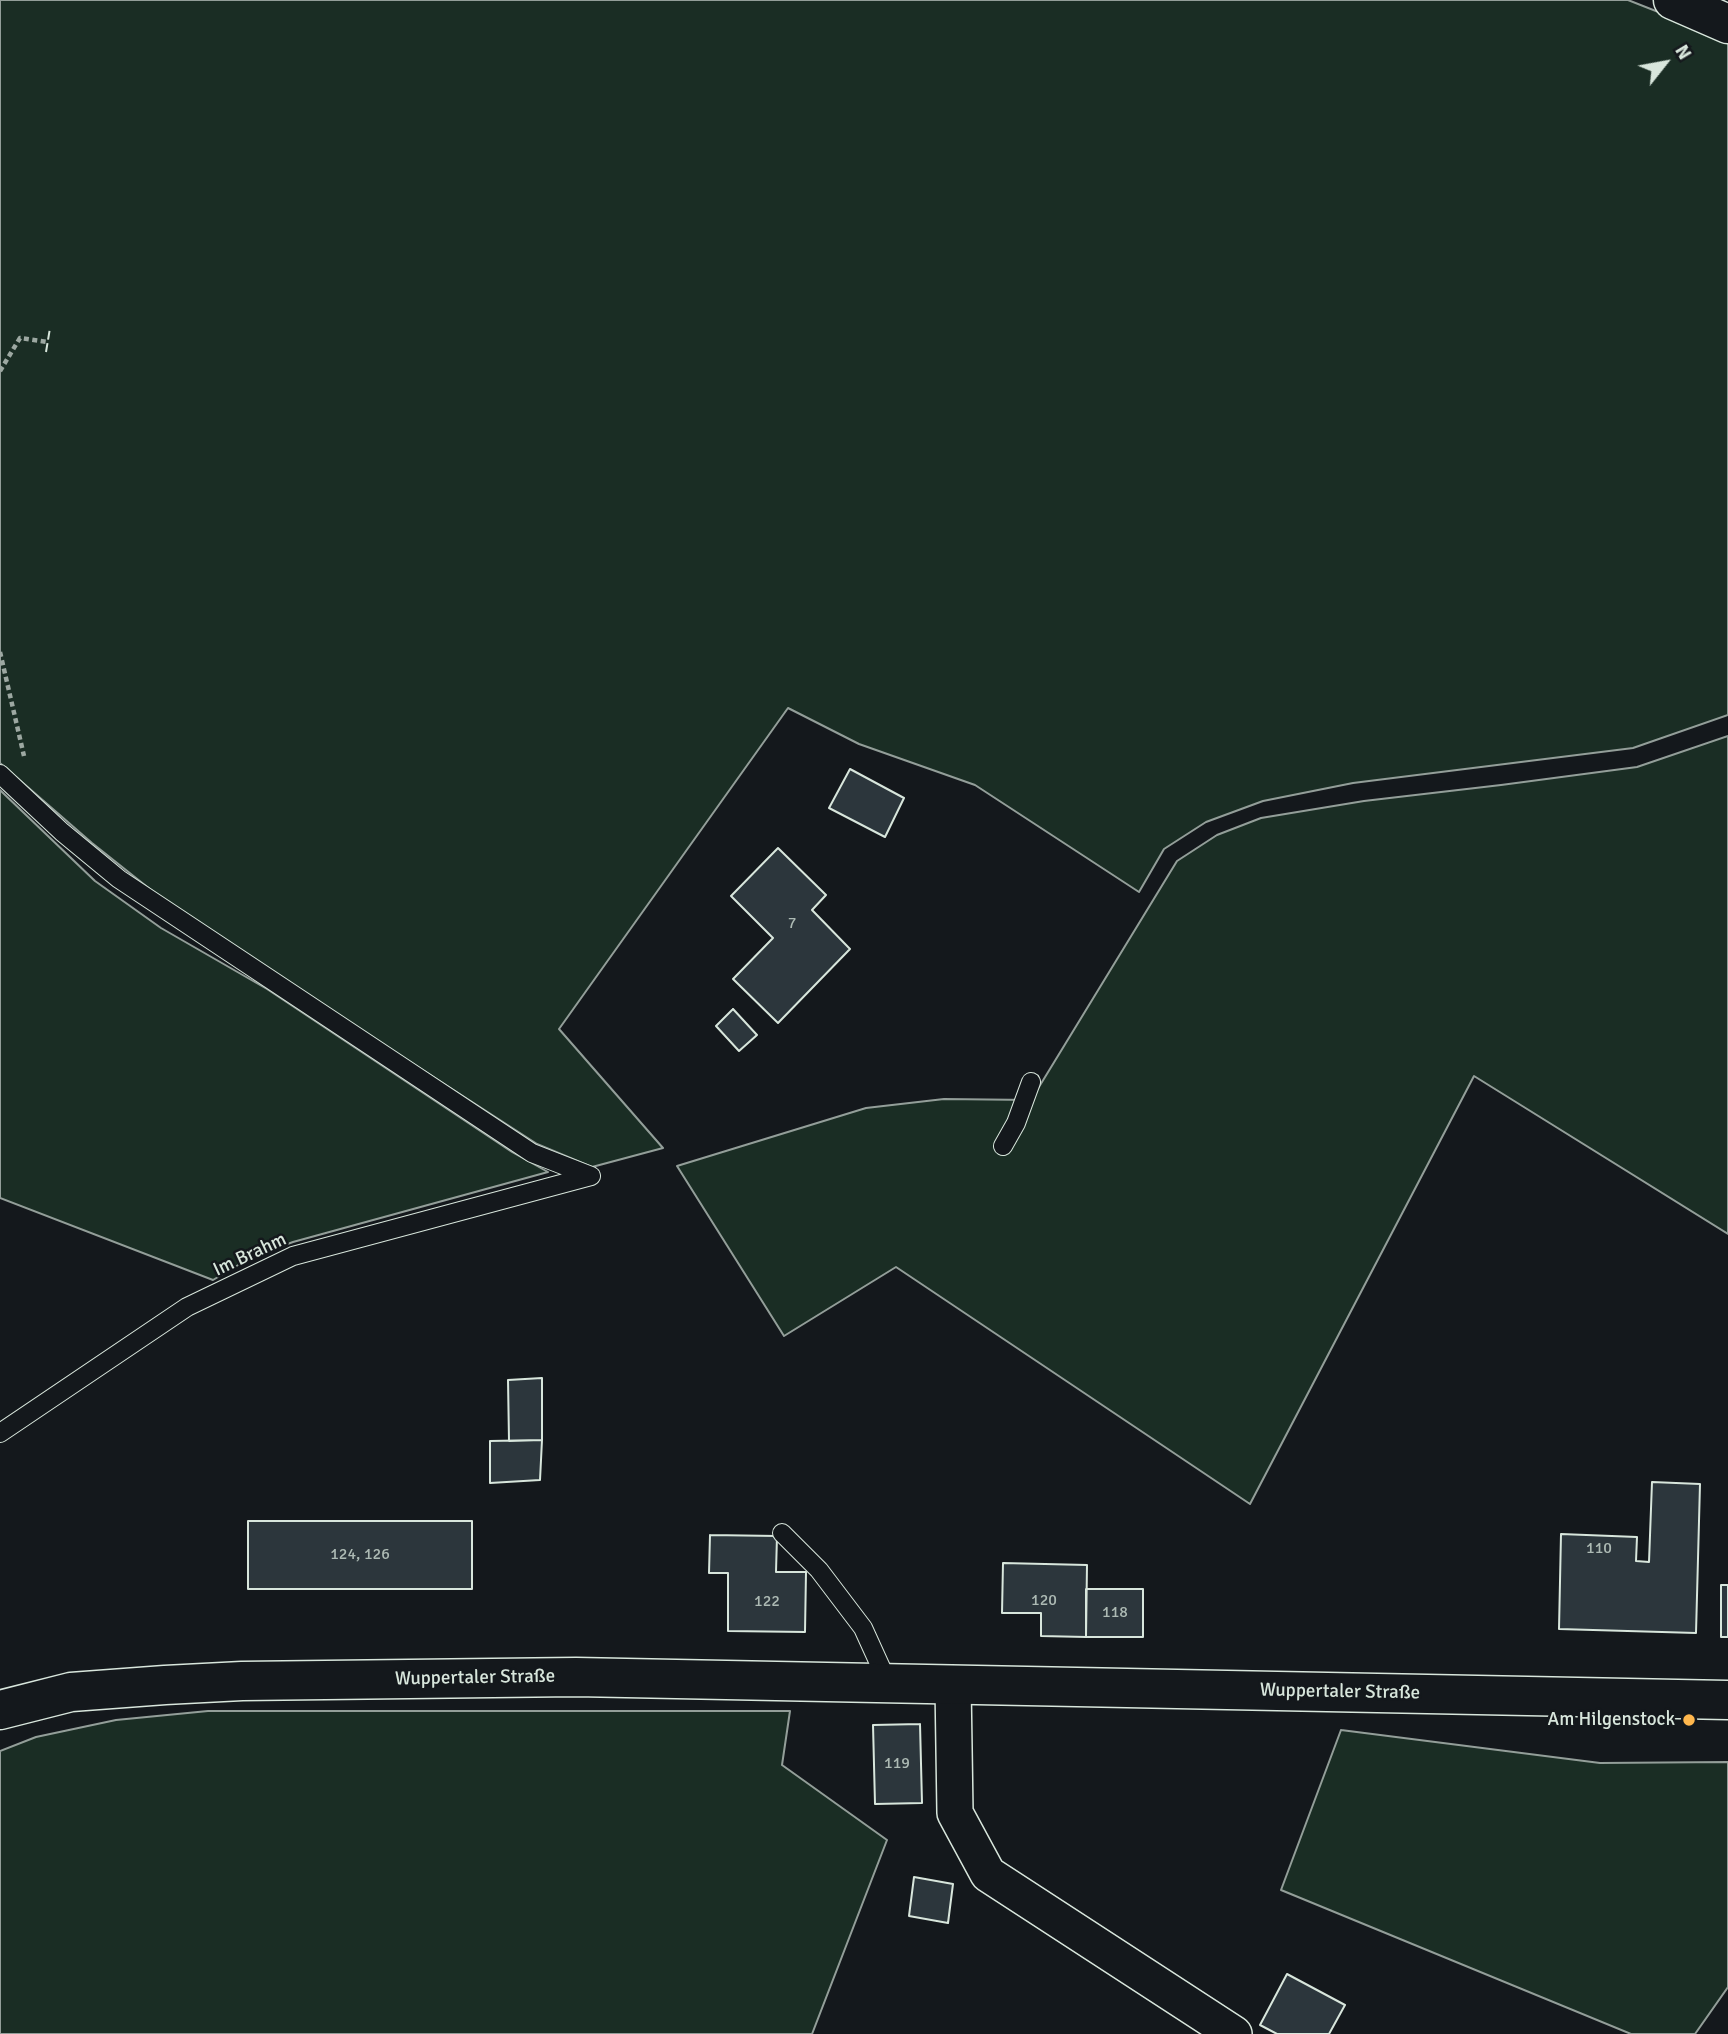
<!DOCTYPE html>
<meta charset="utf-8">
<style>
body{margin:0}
#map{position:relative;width:1728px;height:2034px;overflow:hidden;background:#14181c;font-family:Signika,sans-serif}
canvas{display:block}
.north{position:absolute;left:1630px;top:28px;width:70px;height:70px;-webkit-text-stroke:5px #14181c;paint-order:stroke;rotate:59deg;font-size:19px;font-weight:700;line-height:28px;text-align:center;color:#d8e6dc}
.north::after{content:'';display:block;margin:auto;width:24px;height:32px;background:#d8e6dc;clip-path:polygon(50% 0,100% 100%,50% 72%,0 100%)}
</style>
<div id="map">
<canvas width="1728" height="2034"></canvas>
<div class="north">N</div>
</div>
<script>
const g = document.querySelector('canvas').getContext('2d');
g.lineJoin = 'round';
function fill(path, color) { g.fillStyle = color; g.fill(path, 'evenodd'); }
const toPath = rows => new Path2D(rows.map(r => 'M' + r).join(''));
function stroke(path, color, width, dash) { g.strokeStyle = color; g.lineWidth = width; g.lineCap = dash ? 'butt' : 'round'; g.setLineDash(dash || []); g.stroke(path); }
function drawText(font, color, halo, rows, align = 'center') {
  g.font = font + ' Signika,sans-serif'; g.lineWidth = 5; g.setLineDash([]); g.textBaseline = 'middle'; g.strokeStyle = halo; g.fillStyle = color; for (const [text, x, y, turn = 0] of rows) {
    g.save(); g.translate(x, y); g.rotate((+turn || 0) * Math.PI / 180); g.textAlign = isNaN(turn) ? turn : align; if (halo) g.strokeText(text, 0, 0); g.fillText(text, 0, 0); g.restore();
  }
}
const green = toPath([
 [0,0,1628,0,1704,30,1728,41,1728,715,1633,748,1353,783,1263,801,1206,822,1164,849,1139,892,975,785,859,744,788,708,559,1029,663,1148,592,1167,537,1144,180,913,92,843,0,763,0,0],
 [1728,736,1728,1234,1474,1076,1250,1504,896,1267,784,1336,677,1166,866,1108,944,1099,1031,1100,1177,861,1217,835,1261,818,1364,801,1501,785,1637,767,1728,736],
 [0,790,95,881,161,928,267,989,512,1152,548,1172,293,1242,250,1258,213,1280,0,1198,0,790],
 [208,1711,790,1711,782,1765,887,1840,812,2034,0,2034,0,1751,36,1737,116,1720,208,1711],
 [1341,1730,1600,1763,1728,1762,1728,1987,1695,2034,1631,2034,1281,1890,1341,1730]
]);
fill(green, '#1a2d24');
stroke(green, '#939e99', 2);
const building = toPath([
 [850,769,904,798,885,837,829,808,850,769],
 [778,848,826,895,812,910,850,949,778,1023,733,979,773,938,731,896,778,848],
 [733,1009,757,1035,739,1051,716,1026,733,1009],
 [542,1378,542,1440,509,1441,508,1380,542,1378],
 [542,1440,540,1480,490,1483,490,1441,542,1440],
 [1652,1482,1700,1484,1696,1633,1559,1629,1561,1534,1637,1537,1636,1561,1649,1562,1652,1482],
 [248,1521,472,1521,472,1589,248,1589,248,1521],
 [710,1535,777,1536,776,1572,806,1572,805,1632,728,1631,728,1573,709,1573,710,1535],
 [1003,1563,1087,1565,1086,1637,1041,1636,1041,1613,1002,1613,1003,1563],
 [1721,1585,1728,1585,1728,1637,1721,1637,1721,1585],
 [1086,1589,1143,1589,1143,1637,1086,1637,1086,1589],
 [920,1724,922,1803,875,1804,873,1725,920,1724],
 [914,1877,953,1884,948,1923,909,1916,914,1877],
 [1287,1974,1345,2005,1329,2034,1277,2034,1260,2025,1287,1974]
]);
fill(building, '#2c363c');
stroke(building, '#d8e6dc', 2);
const service = toPath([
 [0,774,62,832,119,879,532,1153,591,1176],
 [1003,1146,1016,1123,1031,1082],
 [0,1433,187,1307,293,1256,591,1176],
 [782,1533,819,1570,863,1628,888,1683]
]);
const minor = toPath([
 [953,1684,955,1813,988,1874,1234,2034]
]);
const tertiary = toPath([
 [1673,0,1728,24]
]);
const secondary = toPath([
 [0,1710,71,1692,165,1685,242,1681,576,1677,1728,1700]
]);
stroke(service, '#d8e6dc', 20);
stroke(minor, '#d8e6dc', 38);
stroke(tertiary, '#d8e6dc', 41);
stroke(secondary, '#d8e6dc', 41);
stroke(toPath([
 [0,371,20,338,47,342],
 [0,652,24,756]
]), '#9da8a2', 4.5, [5, 3.5]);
stroke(service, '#14181c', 18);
stroke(minor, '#14181c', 35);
stroke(tertiary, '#14181c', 38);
stroke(secondary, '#14181c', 38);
stroke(toPath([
 [46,352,50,328]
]), '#d8e6dc', 2, [9, 3.5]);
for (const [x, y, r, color] of [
 [1689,1720,7,"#ffb74d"]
]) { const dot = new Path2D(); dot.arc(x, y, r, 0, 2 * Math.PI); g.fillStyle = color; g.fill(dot); stroke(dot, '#14181c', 2.5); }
drawText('16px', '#adbab4', null, [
 ["7",792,924],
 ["110",1599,1549],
 ["124, 126",360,1555],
 ["120",1044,1601],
 ["122",767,1602],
 ["118",1115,1613],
 ["119",897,1764]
]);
drawText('19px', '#d8e6dc', '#14181c', [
 ["Im Brahm",250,1255,-25],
 ["Wuppertaler Straße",475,1678,-1],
 ["Wuppertaler Straße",1340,1692,1]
]);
drawText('19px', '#d8e6dc', '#14181c', [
 ["Am Hilgenstock",1675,1720]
], 'right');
</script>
